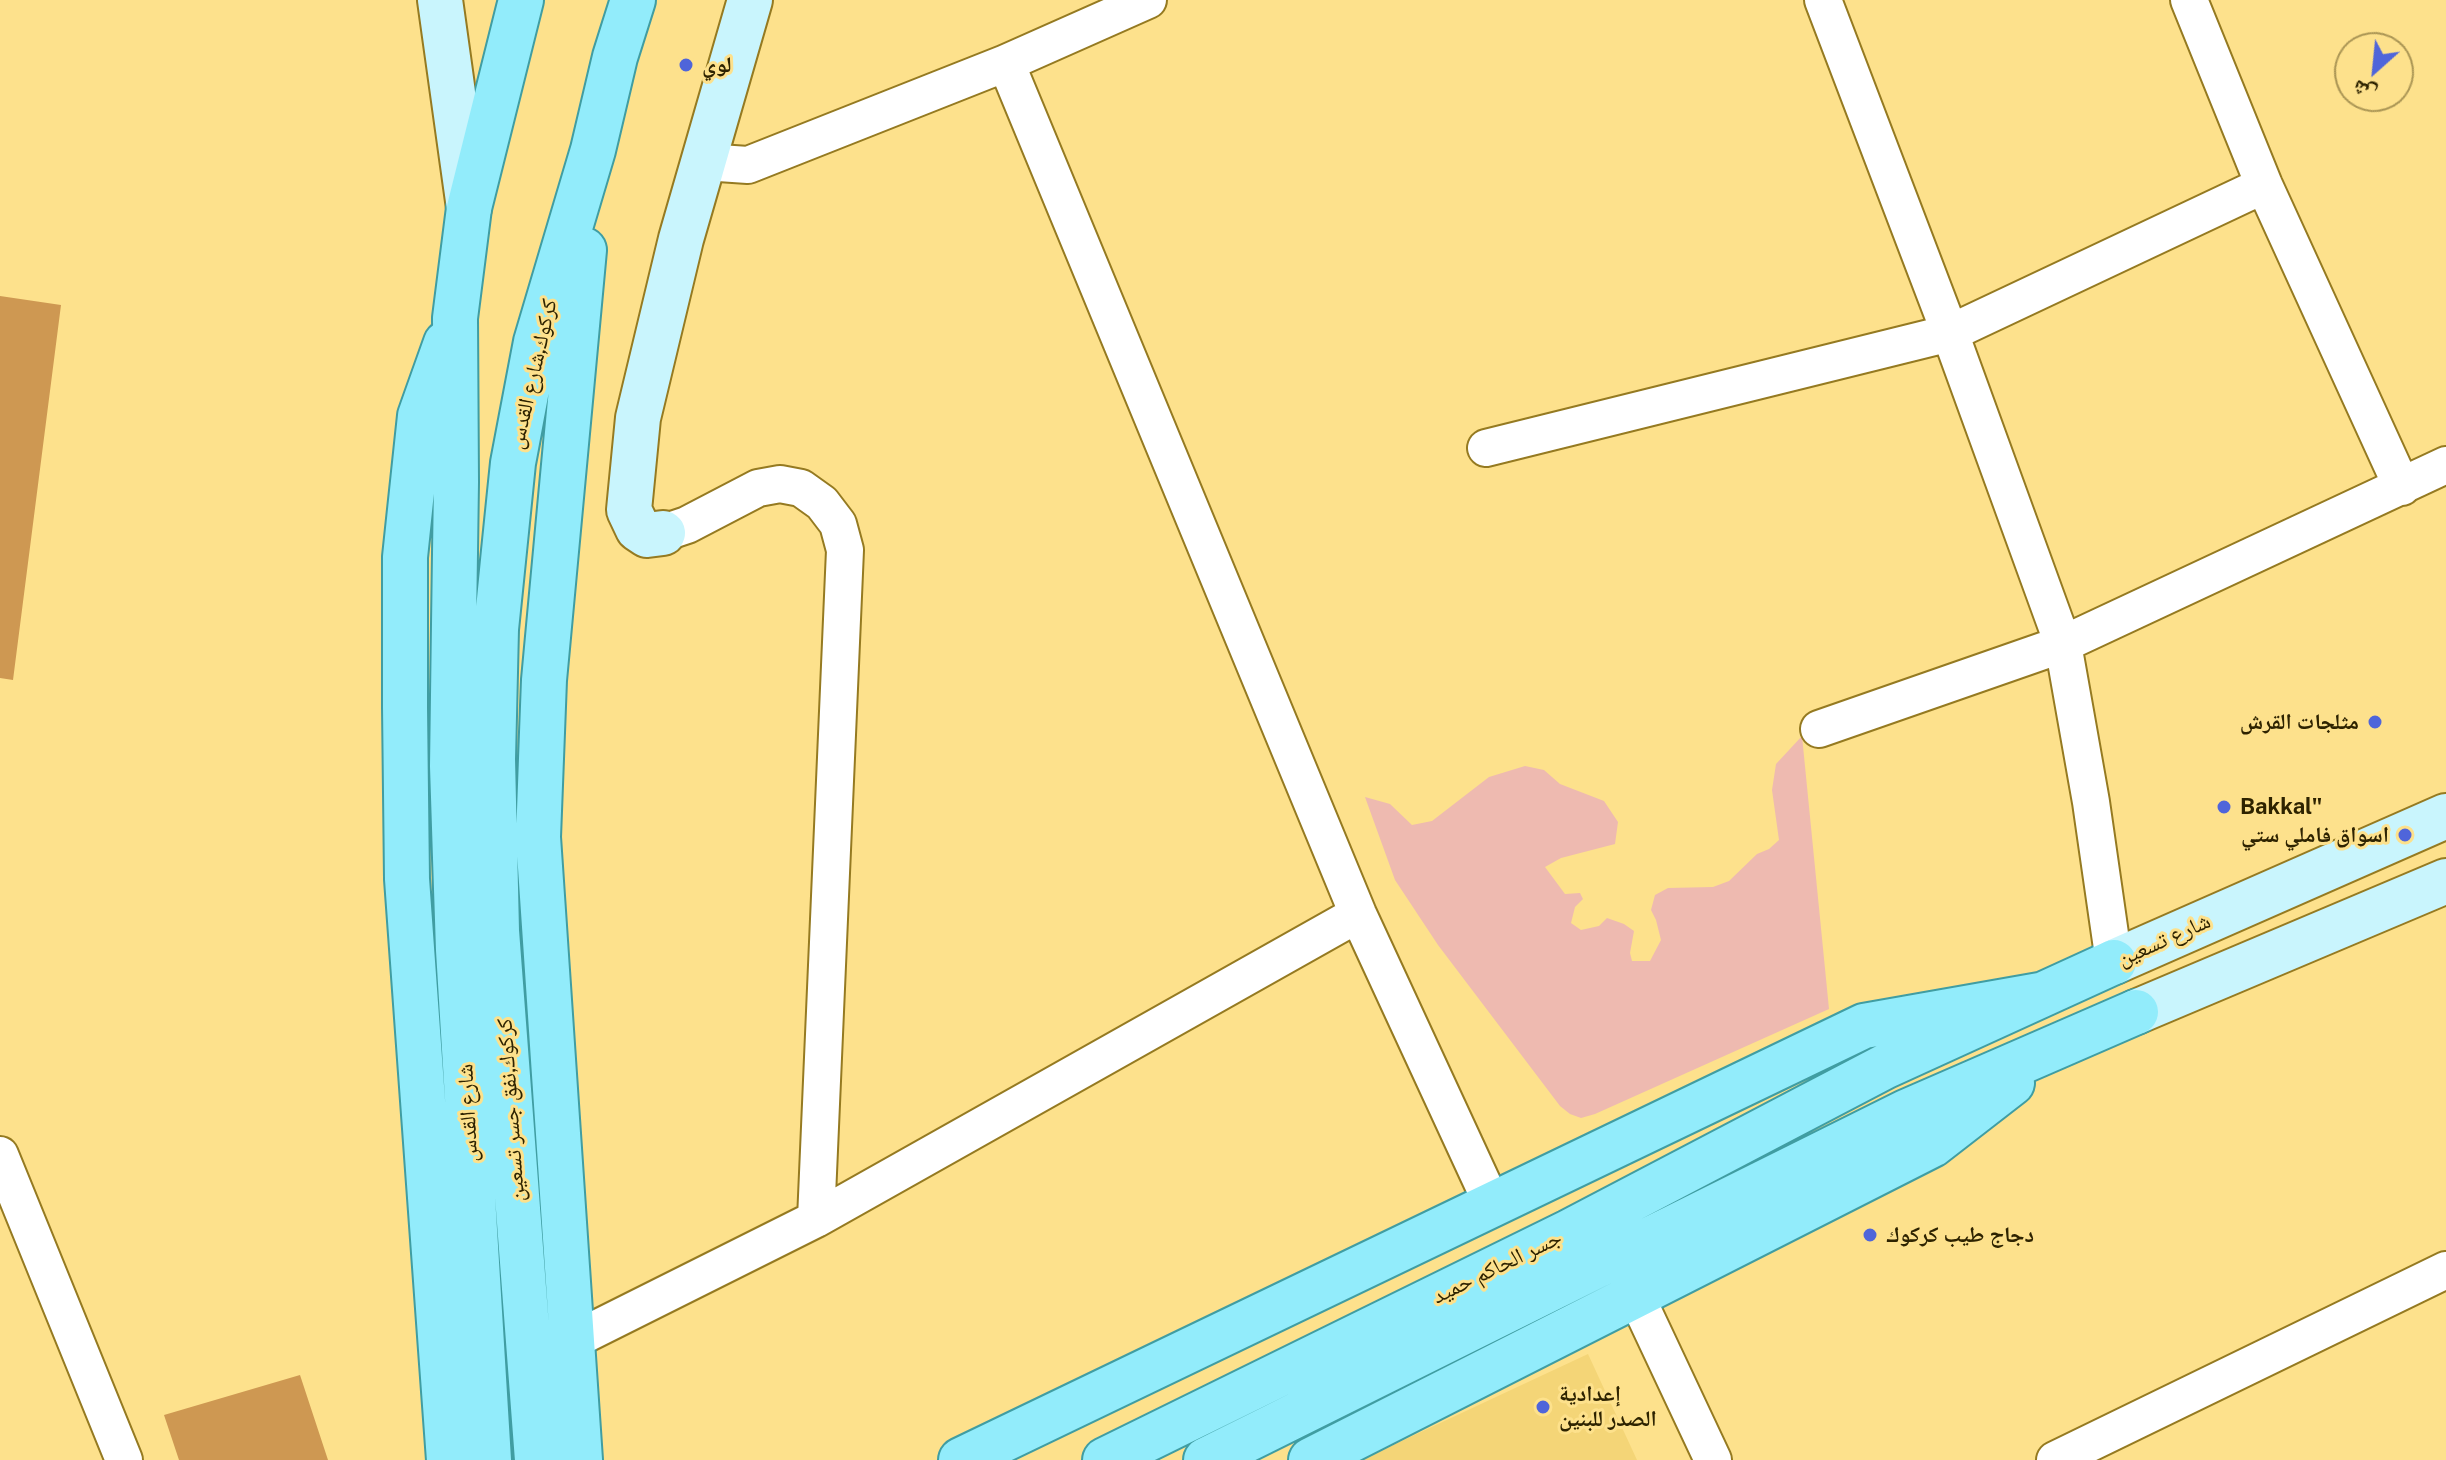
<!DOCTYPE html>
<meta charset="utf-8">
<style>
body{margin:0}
#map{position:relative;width:2446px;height:1460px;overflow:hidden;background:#fde18c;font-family:"Public Sans","Noto Naskh Arabic",sans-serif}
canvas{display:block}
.north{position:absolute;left:2334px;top:32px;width:80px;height:80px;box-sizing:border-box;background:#fde18c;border:2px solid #aa9554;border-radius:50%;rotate:207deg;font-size:22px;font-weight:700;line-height:32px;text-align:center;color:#2e2300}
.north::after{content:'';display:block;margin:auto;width:28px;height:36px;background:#4f65da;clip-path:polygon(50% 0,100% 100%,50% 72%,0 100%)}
</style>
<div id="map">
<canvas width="2446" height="1460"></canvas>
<div class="north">ش</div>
</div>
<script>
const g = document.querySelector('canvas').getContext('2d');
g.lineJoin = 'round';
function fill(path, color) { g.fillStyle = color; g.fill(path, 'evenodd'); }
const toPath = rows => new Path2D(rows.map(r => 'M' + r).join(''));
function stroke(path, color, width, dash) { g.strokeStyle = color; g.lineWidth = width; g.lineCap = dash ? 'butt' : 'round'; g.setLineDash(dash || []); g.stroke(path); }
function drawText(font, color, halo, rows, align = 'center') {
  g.font = font + ' "Public Sans","Noto Naskh Arabic",sans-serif'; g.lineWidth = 6; g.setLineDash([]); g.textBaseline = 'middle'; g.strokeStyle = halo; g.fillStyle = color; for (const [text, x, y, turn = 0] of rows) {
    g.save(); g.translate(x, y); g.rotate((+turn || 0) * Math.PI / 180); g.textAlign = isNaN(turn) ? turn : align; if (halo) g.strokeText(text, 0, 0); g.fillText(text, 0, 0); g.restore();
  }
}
fill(toPath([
 [1588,1354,1637,1460,1361,1460]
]), '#f4d577');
fill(toPath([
 [1802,736,1829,1009,1595,1114,1581,1118,1570,1114,1560,1106,1438,945,1395,880,1365,797,1390,804,1412,825,1432,821,1489,777,1525,766,1544,770,1560,784,1604,801,1618,822,1615,844,1561,858,1545,867,1565,894,1580,893,1583,899,1575,907,1571,923,1581,930,1599,926,1607,918,1624,924,1634,931,1630,953,1632,961,1650,961,1661,940,1656,920,1651,910,1655,895,1668,888,1713,887,1729,881,1757,854,1769,849,1779,840,1772,790,1776,764]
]), '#eebab0');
fill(toPath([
 [0,296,61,305,13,680,0,678],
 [300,1375,328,1460,179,1460,164,1415]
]), '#ce9852');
const street = toPath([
 [1823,0,1950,333,2063,644,2091,802,2114,962],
 [2189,0,2264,185,2402,487],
 [1006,63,1358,914,1493,1206],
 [704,162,748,165,1006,63,1148,0],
 [1486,448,1950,333,2264,185],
 [663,533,687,525,758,488,780,484,801,488,822,503,838,524,845,550,816,1219],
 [1819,729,2063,644,2446,465],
 [0,1155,124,1460],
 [1635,1294,1713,1460],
 [572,1341,816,1219,1358,914],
 [2055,1460,2446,1270]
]);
const secondary = toPath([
 [440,0,469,208],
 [663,533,647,535,638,529,629,510,638,418,681,239,750,0],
 [2114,962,2446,816],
 [2136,1012,2446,881]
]);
const primary = toPath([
 [446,343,420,416,405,557,405,707,407,879,449,1460],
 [489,1460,458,950,452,766,456,482,455,318,469,208,521,0],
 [537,1460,497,931,493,759,496,629,513,463,536,342,593,150,615,57,633,0],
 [580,1460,538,837,544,680,584,250],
 [961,1460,1864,1026,2040,995],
 [1105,1460,1569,1232,1884,1067,2114,962],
 [1206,1460,1906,1112,2136,1012],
 [1311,1460,1932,1145,2012,1083]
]);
stroke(street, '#957a21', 40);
stroke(secondary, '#957a21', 48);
stroke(primary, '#409da2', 48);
stroke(street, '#fff', 36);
stroke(secondary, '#c9f5fd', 44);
stroke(primary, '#92ecfb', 44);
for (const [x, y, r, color] of [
 [686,65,8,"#4f65da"],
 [2375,722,8,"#4f65da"],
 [2224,807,8,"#4f65da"],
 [2405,835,8,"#4f65da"],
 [1870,1235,8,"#4f65da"],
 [1543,1407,8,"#4f65da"]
]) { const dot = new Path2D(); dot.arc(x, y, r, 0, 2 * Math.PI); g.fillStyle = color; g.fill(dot); stroke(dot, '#fde18c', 3); }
drawText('bold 22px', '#2e2300', '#fde18c', [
 ["لوي",702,65],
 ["مثلجات القرش",2359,722,"right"],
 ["Bakkal\"",2240,807],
 ["اسواق فاملي ستي",2389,835,"right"],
 ["دجاج طيب كركوك",1886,1235],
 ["إعدادية",1559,1394],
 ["الصدر للبنين",1559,1419]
], 'left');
drawText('22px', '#2e2300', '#fde18c', [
 ["كركوك,شارع القدس",533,374,-77],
 ["شارع تسعين",2164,940,-24],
 ["كركوك,نفق جسر تسعين",511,1110,-94],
 ["شارع القدس",468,1113,-93],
 ["جسر الحاكم حميد",1497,1267,-26]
]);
</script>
